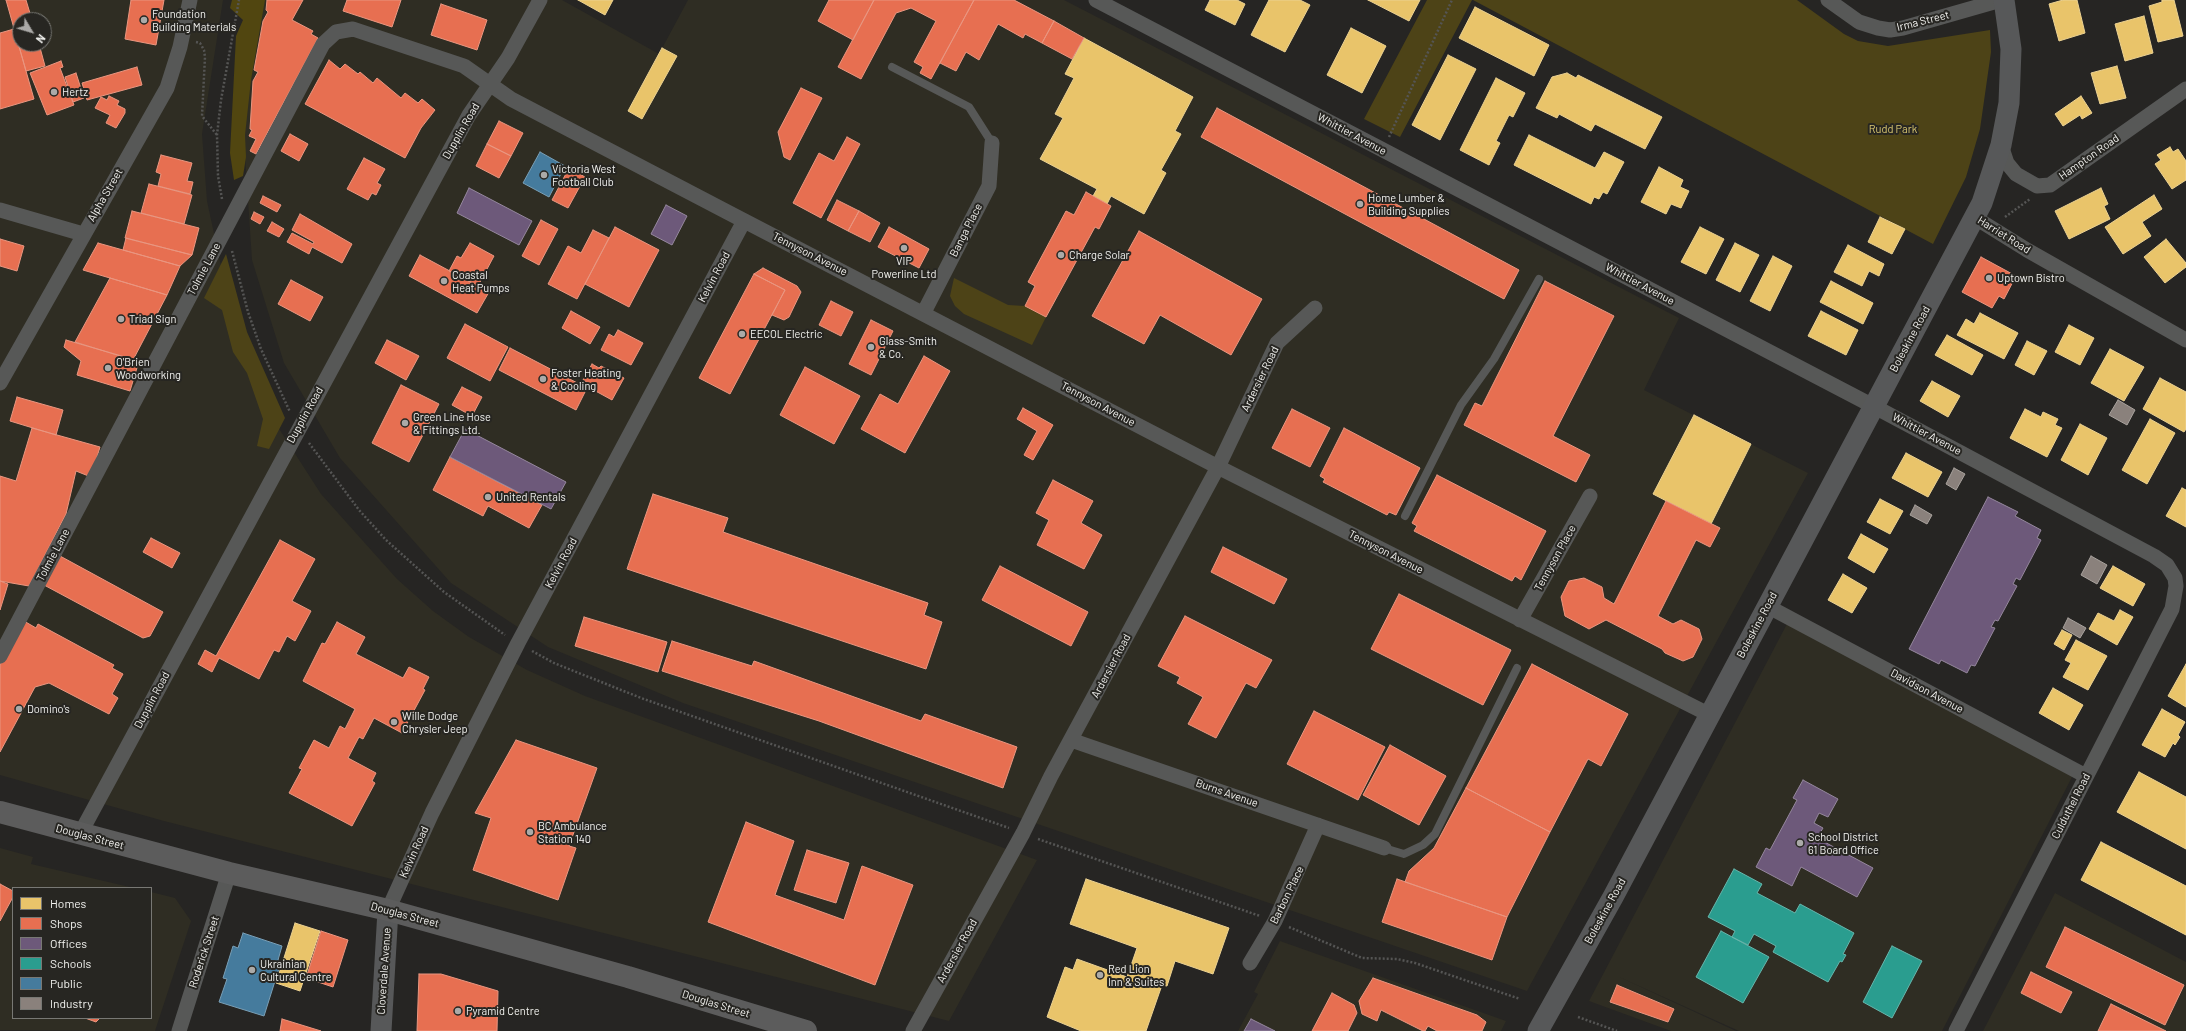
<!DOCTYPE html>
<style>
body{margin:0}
#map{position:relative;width:2186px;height:1031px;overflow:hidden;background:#262523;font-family:Barlow,sans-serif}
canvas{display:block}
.legend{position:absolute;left:12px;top:887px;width:140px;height:132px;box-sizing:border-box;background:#272622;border:1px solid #787874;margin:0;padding:5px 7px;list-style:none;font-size:12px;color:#f2f2ef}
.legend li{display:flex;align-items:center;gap:8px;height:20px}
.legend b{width:20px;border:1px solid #787874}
.north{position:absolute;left:12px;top:12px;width:40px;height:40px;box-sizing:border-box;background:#272622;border:1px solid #787874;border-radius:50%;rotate:128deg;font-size:11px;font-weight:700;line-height:16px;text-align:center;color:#f2f2ef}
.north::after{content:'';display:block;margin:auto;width:14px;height:18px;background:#abaaa8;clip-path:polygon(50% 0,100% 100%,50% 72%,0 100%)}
</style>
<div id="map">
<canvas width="2186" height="1031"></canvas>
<ul class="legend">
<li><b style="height:11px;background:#e9c46a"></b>Homes</li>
<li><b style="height:11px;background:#e76f51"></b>Shops</li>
<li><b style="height:11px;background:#6d597a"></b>Offices</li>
<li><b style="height:11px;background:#2a9d8f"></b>Schools</li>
<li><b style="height:11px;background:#457b9d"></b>Public</li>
<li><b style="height:11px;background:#8a817c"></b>Industry</li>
</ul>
<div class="north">N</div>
</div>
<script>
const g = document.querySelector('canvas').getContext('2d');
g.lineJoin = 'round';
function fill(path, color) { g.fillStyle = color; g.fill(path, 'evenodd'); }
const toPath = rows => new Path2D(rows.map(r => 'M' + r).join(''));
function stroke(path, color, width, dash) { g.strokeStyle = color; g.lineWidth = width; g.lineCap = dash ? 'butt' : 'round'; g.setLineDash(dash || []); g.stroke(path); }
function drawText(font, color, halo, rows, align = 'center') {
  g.font = font + ' Barlow,sans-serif'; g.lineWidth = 4; g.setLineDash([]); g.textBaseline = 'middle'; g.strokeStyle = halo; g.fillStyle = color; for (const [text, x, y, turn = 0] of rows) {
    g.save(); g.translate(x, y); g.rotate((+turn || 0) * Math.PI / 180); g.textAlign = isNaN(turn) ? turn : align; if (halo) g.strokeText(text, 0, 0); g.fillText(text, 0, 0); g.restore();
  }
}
fill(toPath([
 [0,0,223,0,202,134,207,201,233,322,265,407,321,494,397,579,433,611,469,637,527,670,585,696,1037,860,949,1021,164,821,0,775],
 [20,20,44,20,44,44,20,44],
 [263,0,562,0,659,54,688,0,1064,0,1679,318,1644,390,1808,473,1527,991,683,703,548,647,451,583,340,458,284,363,252,260,243,125],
 [1788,622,2073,775,1942,1031,1739,1031,1617,976,1736,1031,1671,1031,1589,1001],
 [0,848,33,857,31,864,134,888,13,888,13,1018,151,1018,151,892,175,898,191,921,155,1031,0,1030],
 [2055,893,2186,962,2186,1031,1983,1031],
 [1280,941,1506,1021,1501,1031,1238,1031,1258,994,1254,992]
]), '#2f2d23');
fill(toPath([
 [1427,0,1472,0,1400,137,1364,119],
 [1473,0,1797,0,1844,34,1858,41,1888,46,1990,30,1991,52,1980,129,1966,177,1933,244],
 [226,254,247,332,285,418,269,449,257,446,263,419,247,373,233,352,222,310,204,298],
 [954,278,1008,305,1025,306,1046,317,1032,345,964,314,955,306,950,296]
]), '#4d4317');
fill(toPath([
 [232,0,265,0,251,80,245,135,246,157,243,176,234,180,230,153,236,36,243,20,230,8]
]), '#514610');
const homes = toPath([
 [578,0,613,0,605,15,578,0],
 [1210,0,1237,0,1245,4,1235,25,1205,10,1210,0],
 [1269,0,1300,0,1310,5,1285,52,1251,35,1269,0],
 [1368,0,1420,0,1409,21,1368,0],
 [2063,0,2077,0,2085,33,2059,41,2049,4,2063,0],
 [2162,0,2174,0,2183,36,2158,42,2149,6,2162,2,2162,0],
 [1475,7,1549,45,1534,76,1459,38,1475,7],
 [2144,16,2153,53,2125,61,2115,24,2144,16],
 [1351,28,1386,46,1362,93,1327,75,1351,28],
 [1084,38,1193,97,1175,131,1181,134,1161,170,1166,173,1144,214,1111,196,1107,204,1093,196,1097,189,1040,159,1063,118,1055,114,1074,78,1065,74,1084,38],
 [662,48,677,56,642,119,628,111,662,48],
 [1448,55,1476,69,1440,140,1412,125,1448,55],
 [2117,66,2126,98,2100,104,2091,73,2117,66],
 [1567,73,1576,78,1578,75,1662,117,1645,149,1595,124,1591,131,1559,114,1557,118,1536,108,1552,77,1567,73],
 [1496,78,1525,93,1513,117,1509,115,1496,141,1500,143,1489,165,1460,150,1496,78],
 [2081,96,2092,113,2082,119,2080,115,2063,126,2055,114,2081,96],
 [1529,135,1595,168,1604,152,1624,162,1607,194,1603,192,1599,199,1594,197,1591,204,1514,165,1529,135],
 [2170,147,2173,152,2178,149,2186,161,2186,180,2172,189,2155,164,2161,160,2157,155,2170,147],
 [1659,167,1683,180,1680,187,1689,191,1681,208,1671,204,1666,214,1641,202,1659,167],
 [2101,188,2108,204,2104,206,2110,219,2069,239,2055,211,2101,188],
 [2154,195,2162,209,2142,222,2151,236,2123,254,2105,227,2154,195],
 [1880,217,1905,229,1892,254,1868,242,1880,217],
 [1700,227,1724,239,1706,274,1681,262,1700,227],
 [2166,239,2186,263,2186,267,2165,283,2144,257,2166,239],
 [1735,243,1759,255,1740,292,1716,280,1735,243],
 [1848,245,1884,264,1879,276,1869,271,1862,286,1834,272,1848,245],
 [1773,256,1792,266,1770,311,1750,301,1773,256],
 [1831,281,1873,303,1863,324,1820,302,1831,281],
 [1821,311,1858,330,1846,355,1808,336,1821,311],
 [1980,313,2018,333,2004,359,1957,335,1966,319,1974,324,1980,313],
 [2069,325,2094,338,2080,365,2055,352,2069,325],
 [1947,335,1983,355,1972,375,1935,355,1947,335],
 [2027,341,2047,351,2034,375,2015,365,2027,341],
 [2110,349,2144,367,2124,401,2091,383,2110,349],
 [2160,378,2186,392,2186,429,2184,432,2143,409,2160,378],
 [1932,381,1960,396,1948,417,1920,401,1932,381],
 [2025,409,2041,417,2043,412,2058,419,2055,425,2062,428,2047,457,2010,438,2025,409],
 [1694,415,1751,444,1711,524,1653,494,1694,415],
 [2150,419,2175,433,2147,484,2122,470,2150,419],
 [2080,424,2107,438,2088,475,2061,460,2080,424],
 [1906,453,1942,472,1928,497,1892,478,1906,453],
 [2182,488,2186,490,2186,527,2166,516,2182,488],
 [1880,499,1903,511,1890,534,1867,522,1880,499],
 [1861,534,1888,549,1874,573,1848,558,1861,534],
 [2113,566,2145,584,2133,606,2100,588,2113,566],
 [1843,574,1867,588,1852,613,1828,600,1843,574],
 [2120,610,2133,617,2117,645,2089,629,2098,613,2114,621,2120,610],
 [2062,630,2072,635,2064,650,2054,644,2062,630],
 [2076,640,2107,656,2088,690,2063,677,2071,663,2065,660,2076,640],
 [2186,664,2186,707,2168,696,2186,664],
 [2053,688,2083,705,2069,730,2039,713,2053,688],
 [2162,709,2185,722,2178,735,2180,737,2175,745,2173,743,2165,757,2142,745,2162,709],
 [2139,772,2186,797,2186,849,2117,812,2139,772],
 [2101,842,2186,886,2186,935,2081,880,2101,842],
 [1086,879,1229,928,1213,974,1175,961,1167,986,1162,985,1146,1031,1081,1031,1047,1017,1065,967,1073,970,1077,959,1127,977,1137,948,1070,924,1086,879],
 [295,923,320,931,300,991,276,983,295,923]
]);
fill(homes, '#e9c46a');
stroke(homes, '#ecd292', 1);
const shops = toPath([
 [6,0,26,0,32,20,20,20,20,44,39,44,45,66,26,71,6,0],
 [131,0,164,0,156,45,125,39,131,0],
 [267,0,303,0,292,20,313,31,311,34,318,38,256,154,250,151,256,139,249,136,252,130,250,129,253,81,258,72,254,70,263,21,268,12,266,10,267,0],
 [347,0,401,0,392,27,343,11,347,0],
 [829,0,874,0,853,40,818,21,829,0],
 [874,0,974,0,931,79,920,73,923,67,914,62,936,21,911,8,896,13,861,79,838,67,874,0],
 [974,0,1014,0,1054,21,1042,43,1025,34,1023,38,998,24,979,60,966,52,956,71,940,63,974,0],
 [441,4,487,20,477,50,431,35,441,4],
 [1054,21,1084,38,1072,59,1042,43,1054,21],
 [14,29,34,99,0,109,0,33,14,29],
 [329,60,340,69,345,64,358,74,360,72,373,83,377,78,401,98,405,93,418,103,422,99,435,110,421,128,405,158,305,104,329,60],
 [61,61,63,67,60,68,74,105,47,115,30,73,61,61],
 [137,67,142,85,87,100,82,83,137,67],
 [76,73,84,98,73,102,65,77,76,73],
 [801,88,822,98,790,160,784,157,778,132,801,88],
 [109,96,119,101,117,105,125,109,125,113,116,128,106,123,110,115,95,108,101,97,107,100,109,96],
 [1217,108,1519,270,1504,299,1201,137,1217,108],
 [499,121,523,133,511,156,487,144,499,121],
 [290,134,308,144,299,161,281,151,290,134],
 [847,137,860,144,821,218,793,203,819,153,834,161,847,137],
 [487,144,511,156,499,178,476,166,487,144],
 [161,155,192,163,187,181,193,182,190,194,158,186,161,174,156,172,161,155],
 [364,158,385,169,377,183,381,185,376,195,372,193,368,200,347,189,364,158],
 [569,168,585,177,568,208,552,200,569,168],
 [149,184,192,195,184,224,141,213,149,184],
 [1086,192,1111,206,1099,229,1095,227,1046,317,1025,306,1035,286,1028,282,1066,211,1074,215,1086,192],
 [263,196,281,205,277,212,260,203,263,196],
 [837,200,859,211,848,231,827,220,837,200],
 [132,211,199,228,192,255,125,238,132,211],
 [859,211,880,223,870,242,848,231,859,211],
 [254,212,264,217,260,224,251,219,254,212],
 [300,214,352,244,342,263,312,247,309,254,287,242,292,233,313,244,314,242,292,230,300,214],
 [541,220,558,229,539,265,522,256,541,220],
 [272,222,284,229,279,237,267,231,272,222],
 [615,227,659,250,629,307,585,284,615,227],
 [889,227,929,249,919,268,878,247,889,227],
 [593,230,609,238,577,299,548,284,568,246,581,253,593,230],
 [1139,231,1262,299,1231,355,1160,315,1144,344,1092,316,1139,231],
 [126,238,192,255,180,266,123,250,126,238],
 [0,239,24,246,17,271,0,266,0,239],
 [98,243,180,266,167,295,83,270,98,243],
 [470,243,494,256,478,286,449,271,457,256,461,258,470,243],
 [420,255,489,292,477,313,409,276,420,255],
 [1981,257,2016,276,2004,299,1999,296,1992,308,1962,292,1981,257],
 [763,268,797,286,801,292,789,317,784,320,772,315,785,290,754,274,763,268],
 [754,274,785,290,730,394,699,378,754,274],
 [110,278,167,295,133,360,75,342,110,278],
 [291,280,323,297,310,321,278,304,291,280],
 [1545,281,1614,316,1553,436,1590,455,1576,482,1464,425,1475,403,1482,406,1545,281],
 [831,301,853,312,841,336,819,325,831,301],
 [571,311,600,327,590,344,562,328,571,311],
 [871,320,893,331,871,375,849,364,871,320],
 [465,324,508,347,490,381,447,358,465,324],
 [618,330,643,343,631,365,601,350,609,334,614,337,618,330],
 [66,340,139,361,130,391,77,375,81,361,64,347,66,340],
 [387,340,419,356,406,380,375,363,387,340],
 [510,348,587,388,576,410,499,370,510,348],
 [924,356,950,371,905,453,861,429,880,394,898,404,924,356],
 [592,364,599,368,601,366,624,378,612,400,590,388,591,385,583,380,592,364],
 [805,367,860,396,834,444,780,415,805,367],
 [401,385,439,404,409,462,372,443,401,385],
 [462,387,482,397,472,416,452,405,462,387],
 [17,397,63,410,56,435,10,421,17,397],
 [1023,408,1053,425,1033,460,1024,455,1037,431,1017,419,1023,408],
 [1292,409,1330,428,1310,467,1272,448,1292,409],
 [32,428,100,447,91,477,76,471,66,514,29,586,0,581,0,476,16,481,32,428],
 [1344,428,1420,468,1396,515,1389,512,1387,515,1323,482,1325,479,1320,476,1344,428],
 [450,457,542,505,529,528,488,506,483,516,433,490,450,457],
 [1437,475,1546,531,1521,580,1515,576,1512,581,1414,531,1417,526,1412,523,1437,475],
 [1053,480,1093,501,1081,523,1102,535,1084,569,1037,545,1049,520,1036,513,1053,480],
 [653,494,728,518,723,532,928,603,924,615,942,622,926,669,627,569,653,494],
 [1666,501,1720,528,1710,547,1696,540,1658,616,1673,624,1681,620,1699,629,1702,639,1693,657,1683,661,1665,653,1662,649,1606,620,1589,629,1565,616,1561,597,1569,581,1584,578,1602,587,1604,598,1614,604,1666,501],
 [151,538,180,553,172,568,143,552,151,538],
 [280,540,315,559,292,601,311,611,295,641,287,636,279,652,274,650,259,679,219,658,212,672,198,664,205,650,216,656,280,540],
 [1223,547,1287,579,1274,604,1211,572,1223,547],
 [60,556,163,612,150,636,143,638,44,585,60,556],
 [1000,566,1088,612,1071,646,982,600,1000,566],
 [0,581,8,584,0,610,0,581],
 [1399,594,1511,650,1483,705,1371,649,1399,594],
 [1185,616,1272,660,1256,688,1246,683,1216,738,1188,724,1203,697,1177,683,1180,677,1158,666,1185,616],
 [584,617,667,642,658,672,575,646,584,617],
 [24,621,36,628,38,624,114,665,112,668,123,674,112,694,118,698,109,714,49,683,35,687,0,752,0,665,24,621],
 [337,622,365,637,356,654,403,678,409,667,429,677,423,689,425,690,402,733,374,718,363,739,359,737,348,758,376,773,372,781,375,783,352,826,289,793,302,769,299,768,314,740,329,748,340,726,345,729,355,709,303,681,322,643,325,644,337,622],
 [672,641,752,666,754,661,921,721,925,714,1017,747,1003,788,819,721,662,671,672,641],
 [1532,664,1628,714,1601,766,1588,759,1550,832,1466,788,1532,664],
 [1314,711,1385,747,1358,800,1287,764,1314,711],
 [516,740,597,768,569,846,576,848,558,900,473,870,491,818,475,813,516,740],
 [1390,745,1446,776,1419,825,1363,795,1390,745],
 [1466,788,1550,832,1507,917,1405,882,1409,871,1434,848,1466,788],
 [746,822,794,841,775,895,844,920,862,866,913,885,875,985,708,922,746,822],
 [807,850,849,863,836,903,794,890,807,850],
 [1397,879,1507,917,1492,960,1382,922,1397,879],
 [0,884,13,891,13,897,0,921,0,884],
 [2065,927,2184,985,2165,1025,2046,967,2065,927],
 [321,931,348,940,333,987,306,978,321,931],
 [2031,972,2072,992,2061,1013,2021,993,2031,972],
 [419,974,441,974,498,991,497,1031,417,1031,419,974],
 [1373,978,1477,1015,1486,1022,1482,1031,1437,1031,1428,1026,1425,1031,1423,1031,1381,1010,1377,1021,1362,1014,1359,1001,1373,978],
 [1617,985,1674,1009,1668,1022,1610,1002,1617,985],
 [1332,993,1354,1005,1357,1013,1348,1031,1312,1031,1332,993],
 [2111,1004,2166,1031,2098,1031,2111,1004],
 [85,1018,100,1018,96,1022,85,1018],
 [282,1019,321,1031,280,1031,282,1019]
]);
fill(shops, '#e76f51');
stroke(shops, '#ea9680', 1);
const offices = toPath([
 [469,188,532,221,519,245,457,213,469,188],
 [666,205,687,216,672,245,651,234,666,205],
 [465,429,566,482,551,509,450,457,465,429],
 [1988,497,2018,512,2015,516,2041,530,2037,538,2041,540,2020,580,2016,578,2013,584,2017,586,1998,621,1995,620,1991,627,1995,628,1975,666,1971,665,1967,673,1941,660,1939,664,1909,649,1988,497],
 [1803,780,1838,799,1828,817,1819,813,1814,823,1823,828,1817,838,1873,868,1857,897,1801,867,1792,886,1756,867,1766,848,1770,850,1797,800,1793,798,1803,780],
 [1251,1019,1275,1031,1244,1031,1251,1019]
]);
fill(offices, '#6d597a');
stroke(offices, '#95879d', 1);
const schools = toPath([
 [1734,869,1762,884,1757,893,1795,913,1800,904,1854,933,1843,954,1846,955,1842,962,1840,961,1828,982,1773,952,1776,946,1754,934,1748,945,1732,937,1735,931,1708,917,1734,869],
 [1721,931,1769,957,1743,1003,1696,977,1721,931],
 [1892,946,1922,961,1892,1018,1863,1002,1892,946]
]);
fill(schools, '#2a9d8f');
stroke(schools, '#66b6ac', 1);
const public = toPath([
 [540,152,565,166,549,197,523,183,540,152],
 [243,933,282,946,278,960,281,962,264,1016,219,1002,227,979,223,978,233,946,238,948,243,933]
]);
fill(public, '#457b9d');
stroke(public, '#799fb6', 1);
const industry = toPath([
 [2118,400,2135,410,2127,425,2109,415,2118,400],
 [1954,468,1965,474,1956,490,1946,484,1954,468],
 [1915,505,1932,515,1927,524,1910,515,1915,505],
 [2091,556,2107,565,2097,584,2081,575,2091,556],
 [2068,618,2086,628,2080,638,2063,628,2068,618]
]);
fill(industry, '#8a817c');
stroke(industry, '#a9a39e', 1);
stroke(toPath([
 [196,42,200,43,204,50,205,57,202,116,217,135],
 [1389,137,1452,0],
 [222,199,218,176,217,135,221,100,239,0],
 [2005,217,2030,199],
 [232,251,248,312,261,349,290,412],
 [309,443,359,510,386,540,444,592,505,635],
 [532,651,554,663,641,698,1009,828],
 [1038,839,1260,916],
 [1289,927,1362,958,1397,959,1415,963,1520,999],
 [1578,1017,1617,1031]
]), '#555554', 2.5, [2, 2]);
stroke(toPath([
 [892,67,969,107,992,143],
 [1405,516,1461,405,1494,359,1539,279],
 [1384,848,1404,854,1423,845,1435,834,1517,668]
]), '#575857', 8);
stroke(toPath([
 [1096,0,1875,407,2154,556,2167,565,2175,578,2176,586,2172,609,1956,1031],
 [1828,0,1859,22,1878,28,1890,30,1903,28,2001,0],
 [2001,145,2007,163,2016,174,2037,186,2050,185,2186,89],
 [0,210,83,234],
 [1974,217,2027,250,2186,340],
 [924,312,989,186,992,143],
 [0,383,167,88,180,47,190,0],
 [1767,606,2086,776],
 [1520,620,1590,496],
 [0,656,323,44,336,32,353,29,464,66,511,99,733,215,1218,467,1710,715],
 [1071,740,1384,848],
 [80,834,437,174,469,115,508,58,540,0],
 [388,910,432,813,518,643,744,221],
 [1250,963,1275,921,1318,825],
 [179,1031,229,873],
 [913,1031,1023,833,1051,776,1218,467,1277,343,1315,308]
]), '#575857', 15);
stroke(toPath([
 [381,1031,388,910],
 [1538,1031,1613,897,1982,203,2001,145,2009,103,2011,49,2004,0]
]), '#575859', 21);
stroke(toPath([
 [0,812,229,873,388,910,628,977,806,1031]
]), '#5c5c5c', 22);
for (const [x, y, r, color] of [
 [144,20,4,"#abaaa8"],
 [54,92,4,"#abaaa8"],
 [544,175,4,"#abaaa8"],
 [1360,204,4,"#abaaa8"],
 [904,248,4,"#abaaa8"],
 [1061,255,4,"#abaaa8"],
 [1989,278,4,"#abaaa8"],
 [444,281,4,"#abaaa8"],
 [121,319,4,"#abaaa8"],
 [742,334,4,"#abaaa8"],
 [871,347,4,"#abaaa8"],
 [108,368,4,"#abaaa8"],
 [543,379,4,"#abaaa8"],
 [405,423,4,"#abaaa8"],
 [488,497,4,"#abaaa8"],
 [19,709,4,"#abaaa8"],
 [394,722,4,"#abaaa8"],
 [530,832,4,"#abaaa8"],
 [1800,843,4,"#abaaa8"],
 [252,970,4,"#abaaa8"],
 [1100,975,4,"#abaaa8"],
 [458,1011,4,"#abaaa8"]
]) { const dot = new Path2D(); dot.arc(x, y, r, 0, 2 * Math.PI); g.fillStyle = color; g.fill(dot); stroke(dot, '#272622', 1.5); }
drawText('11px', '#f2f2ef', '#272622', [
 ["Foundation",152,14],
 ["Building Materials",152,27],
 ["Hertz",62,92],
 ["Victoria West",552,169],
 ["Football Club",552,182],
 ["Home Lumber &",1368,198],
 ["Building Supplies",1368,211],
 ["Charge Solar",1069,255],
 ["VIP",904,261,"center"],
 ["Powerline Ltd",904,274,"center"],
 ["Coastal",452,275],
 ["Heat Pumps",452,288],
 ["Uptown Bistro",1997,278],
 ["Triad Sign",129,319],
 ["EECOL Electric",750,334],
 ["Glass-Smith",879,341],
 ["& Co.",879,354],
 ["O'Brien",116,362],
 ["Woodworking",116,375],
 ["Foster Heating",551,373],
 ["& Cooling",551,386],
 ["Green Line Hose",413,417],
 ["& Fittings Ltd.",413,430],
 ["United Rentals",496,497],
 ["Domino's",27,709],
 ["Wille Dodge",402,716],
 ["Chrysler Jeep",402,729],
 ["BC Ambulance",538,826],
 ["Station 140",538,839],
 ["School District",1808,837],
 ["61 Board Office",1808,850],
 ["Ukrainian",260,964],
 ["Cultural Centre",260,977],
 ["Red Lion",1108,969],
 ["Inn & Suites",1108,982],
 ["Pyramid Centre",466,1011]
], 'left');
drawText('11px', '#f2f2ef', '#272622', [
 ["Irma Street",1923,21,-14],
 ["Dupplin Road",461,131,-60],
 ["Whittier Avenue",1352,134,28],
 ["Hampton Road",2089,157,-35],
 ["Alpha Street",105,195,-60],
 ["Banga Place",966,230,-63],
 ["Harriet Road",2004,235,32],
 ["Tennyson Avenue",810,254,27],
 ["Tolmie Lane",204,269,-62],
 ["Kelvin Road",714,277,-62],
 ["Whittier Avenue",1640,284,28],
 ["Boleskine Road",1910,339,-62],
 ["Ardersier Road",1260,379,-64],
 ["Tennyson Avenue",1098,404,28],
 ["Dupplin Road",305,415,-61],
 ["Whittier Avenue",1927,434,28],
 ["Tennyson Avenue",1386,552,27],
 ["Tolmie Lane",53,555,-62],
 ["Tennyson Place",1555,558,-61],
 ["Kelvin Road",561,563,-62],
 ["Boleskine Road",1757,625,-62],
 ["Ardersier Road",1111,666,-62],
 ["Davidson Avenue",1927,691,28],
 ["Dupplin Road",152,700,-62],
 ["Burns Avenue",1227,793,19],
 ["Culduthel Road",2071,806,-63],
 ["Douglas Street",90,837,15],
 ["Kelvin Road",414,852,-66],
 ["Barbon Place",1287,895,-64],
 ["Boleskine Road",1605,911,-61],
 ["Douglas Street",405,915,15],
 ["Ardersier Road",957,951,-61],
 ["Roderick Street",204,952,-72],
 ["Cloverdale Avenue",384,971,-86],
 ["Douglas Street",716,1004,17]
]);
drawText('11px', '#dac771', '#272622', [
 ["Rudd Park",1893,129]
]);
</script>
